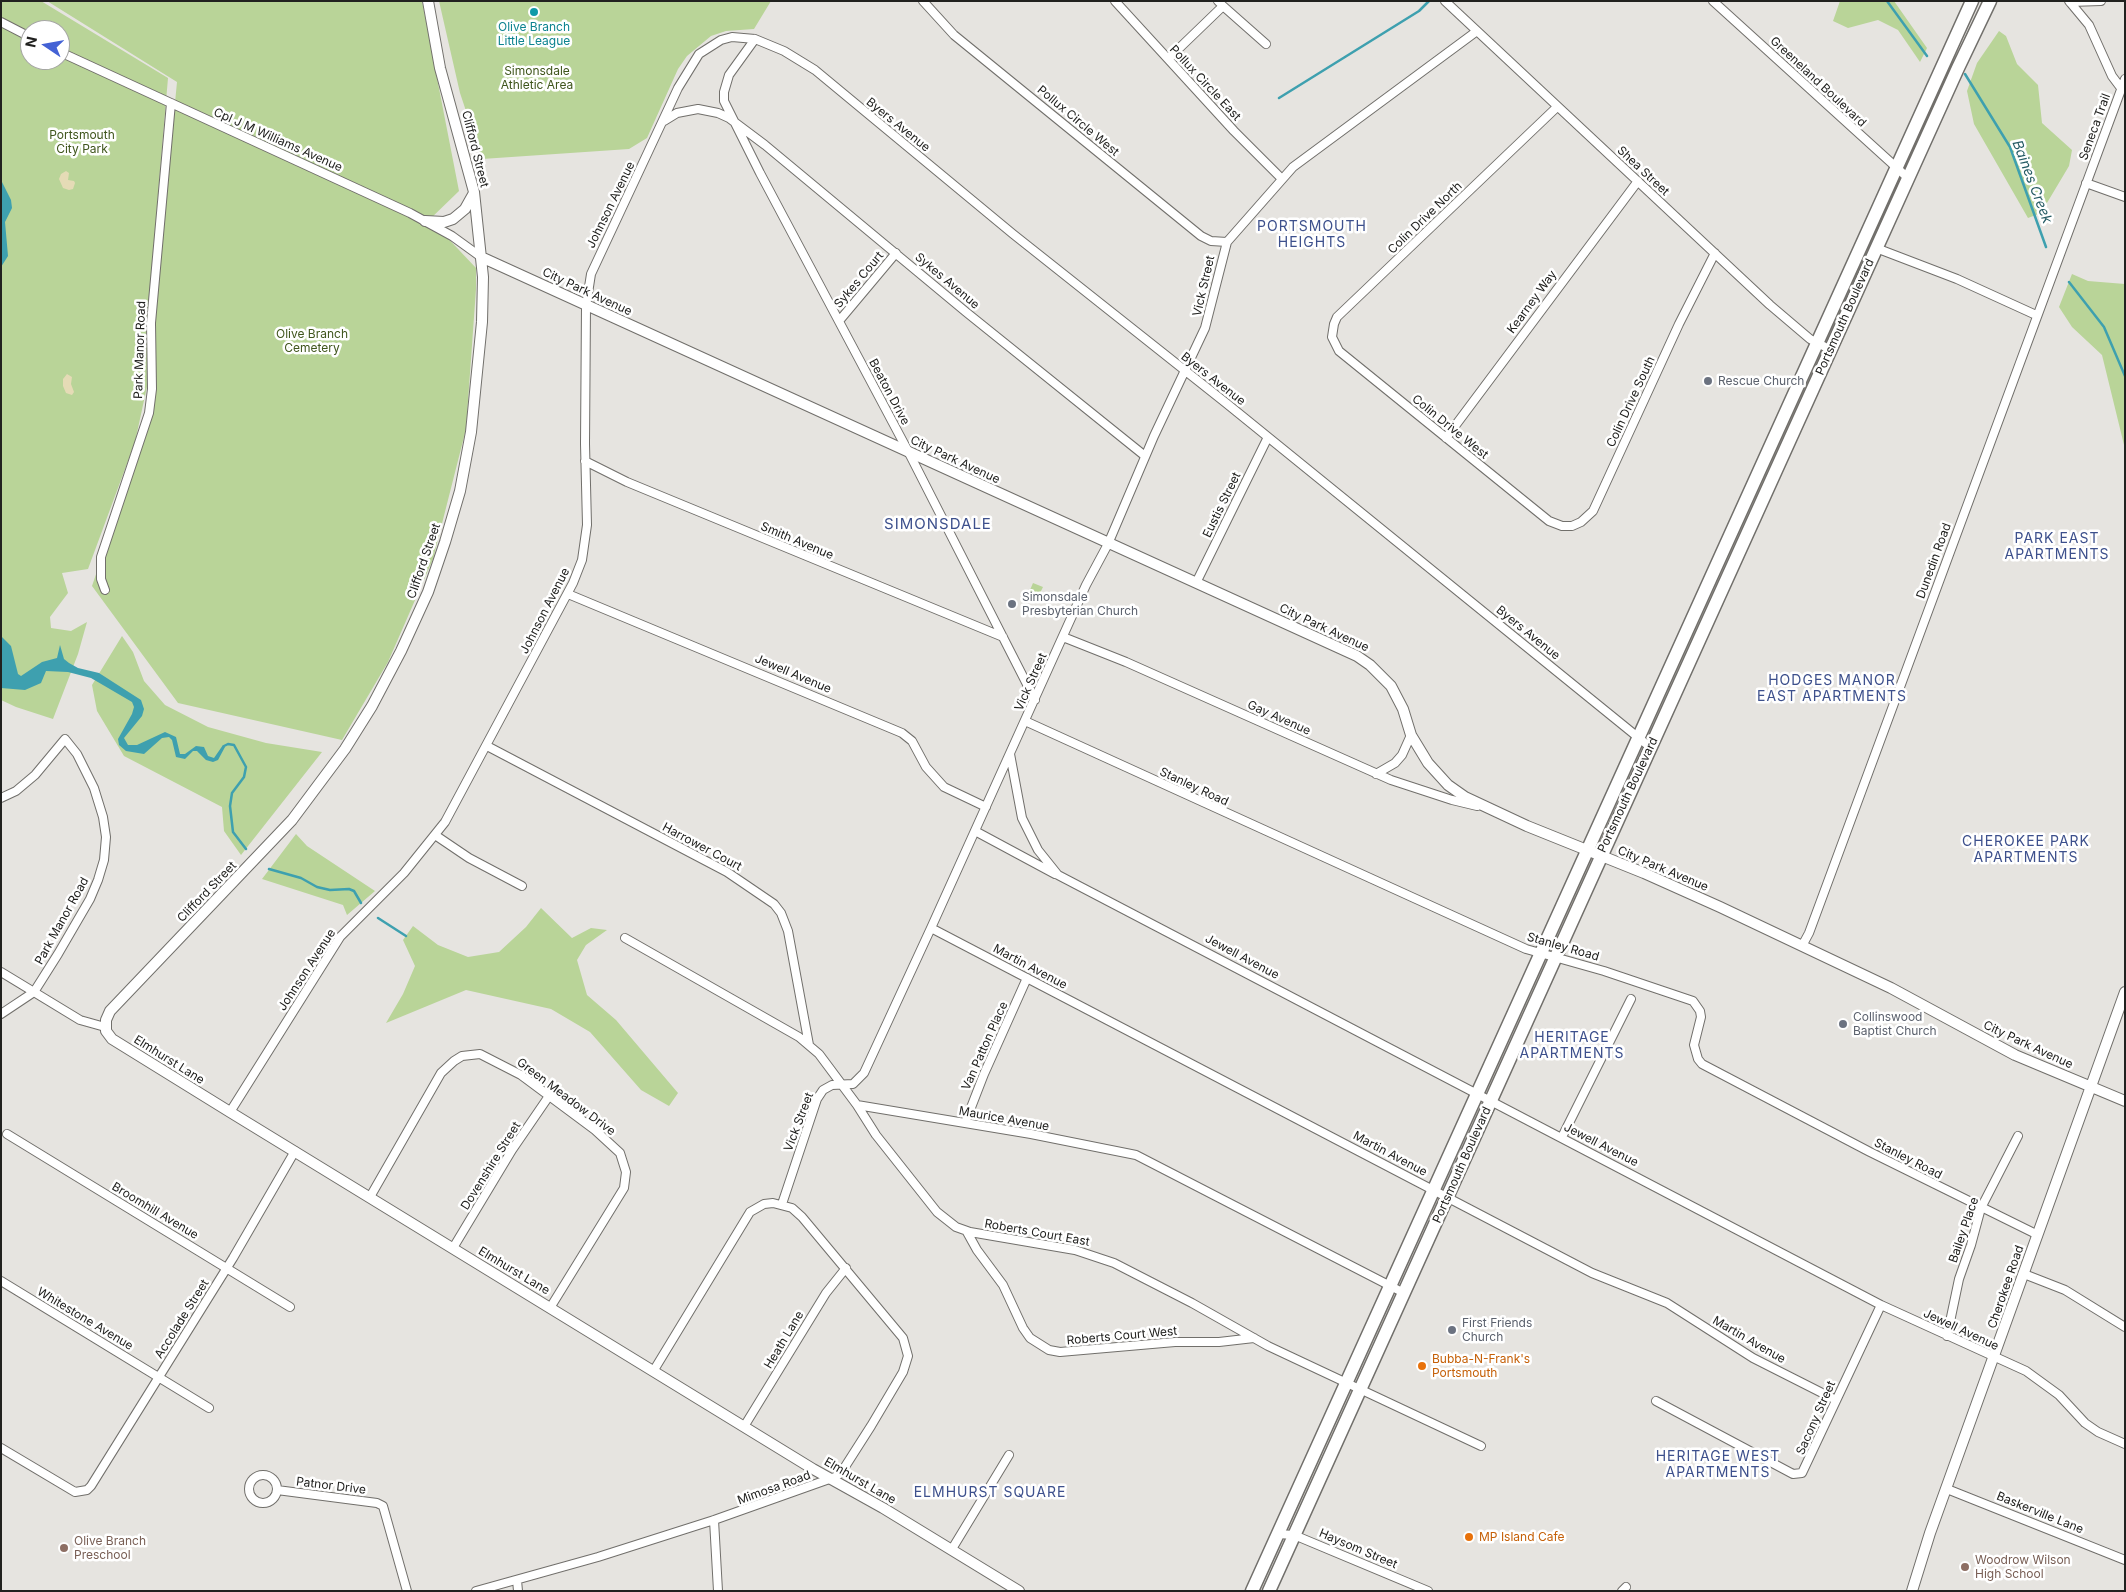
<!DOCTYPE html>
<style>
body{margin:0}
#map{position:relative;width:2126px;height:1592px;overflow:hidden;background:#e6e4e0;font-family:Inter,sans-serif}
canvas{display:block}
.frame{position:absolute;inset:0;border:2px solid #21211f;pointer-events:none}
.north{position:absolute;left:20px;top:20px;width:50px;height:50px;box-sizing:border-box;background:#fff;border:1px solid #a6a6a5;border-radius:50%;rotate:282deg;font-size:14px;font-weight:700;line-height:20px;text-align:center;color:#21211f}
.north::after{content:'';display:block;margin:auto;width:18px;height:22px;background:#4462d5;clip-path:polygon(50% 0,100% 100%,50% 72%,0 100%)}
</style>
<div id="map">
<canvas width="2126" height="1592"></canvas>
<div class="frame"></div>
<div class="north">N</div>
</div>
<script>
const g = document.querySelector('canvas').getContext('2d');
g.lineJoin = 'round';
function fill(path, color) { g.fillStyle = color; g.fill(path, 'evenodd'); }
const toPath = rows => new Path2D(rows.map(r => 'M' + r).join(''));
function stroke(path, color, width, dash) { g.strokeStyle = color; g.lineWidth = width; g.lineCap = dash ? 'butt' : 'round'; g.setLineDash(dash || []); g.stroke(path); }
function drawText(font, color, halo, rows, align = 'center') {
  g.font = font + ' Inter,sans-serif'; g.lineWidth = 5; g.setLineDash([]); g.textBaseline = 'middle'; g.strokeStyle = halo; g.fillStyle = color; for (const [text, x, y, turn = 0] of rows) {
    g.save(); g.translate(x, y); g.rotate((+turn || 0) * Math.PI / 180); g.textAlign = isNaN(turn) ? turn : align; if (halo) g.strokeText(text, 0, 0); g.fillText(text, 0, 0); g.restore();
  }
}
fill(toPath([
 [1,1,41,1,168,78,146,334,148,382,135,442,88,569,62,573,68,593,50,617,51,628,71,631,87,622,78,654,53,719,16,707,1,700],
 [30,30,60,30,60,60,30,60],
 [47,1,422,1,459,191,426,223,442,232,476,268,476,289,466,429,433,559,388,662,342,740,178,703,92,586,156,397,152,340,177,82],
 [439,1,771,1,754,29,726,31,711,36,687,56,678,69,647,138,629,149,482,159,460,93],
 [1840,1,1894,1,1927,48,1920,62,1898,30,1878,20,1848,28,1833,21],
 [1999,31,2006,36,2017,64,2038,85,2042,123,2072,150,2069,166,2041,213,2028,218,1974,124,1967,91,1977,63],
 [2072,274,2088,281,2125,284,2125,449,2102,355,2072,327,2059,307],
 [1033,583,1043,587,1036,601,1027,597],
 [122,636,133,652,144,681,165,705,208,727,266,743,322,752,241,855,224,831,222,807,124,756,97,711,92,685],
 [296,834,307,846,375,891,347,915,343,905,262,879],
 [541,908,572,938,591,928,607,930,586,945,577,960,587,995,616,1020,678,1093,669,1106,641,1090,590,1032,551,1009,466,990,386,1023,403,994,415,966,403,940,413,926,438,945,468,957,499,952,526,927]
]), '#b9d498');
fill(toPath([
 [66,171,69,173,68,180,74,181,75,183,73,189,69,190,63,188,59,179,61,174],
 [67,374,72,377,71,384,74,392,72,395,66,393,63,386,63,379]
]), '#e5dbb6');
fill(toPath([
 [1,180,11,200,12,208,5,222,8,256,1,267],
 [1,636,11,646,18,674,21,676,42,662,57,658,60,645,64,659,69,663,78,668,99,673,141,700,144,709,142,716,124,738,128,745,137,745,165,732,176,737,180,754,185,754,196,746,204,747,208,756,214,758,223,745,225,747,218,760,213,762,206,760,197,751,193,751,185,759,176,757,172,740,169,737,162,738,144,754,126,751,119,745,118,739,132,714,134,707,132,702,91,678,68,672,46,671,41,683,25,690,1,688]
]), '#3ea0af');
stroke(toPath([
 [1887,1,1927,56],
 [1965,74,2010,147,2046,247],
 [1279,98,1419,11,1429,1],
 [2069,282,2104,327,2125,376],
 [224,746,228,744,234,745,246,767,244,777,232,793,230,806,233,832,246,849],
 [269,869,301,878,317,887,330,890,349,889,354,891,361,903],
 [378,918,406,936]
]), '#3ea0af', 2.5);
const minor = toPath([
 [923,1,954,35,1201,236,1211,241,1227,242],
 [1115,1,1234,131,1281,178],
 [1445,1,1770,305,1810,339,1831,350],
 [1713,1,1908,178],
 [2069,1,2089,25,2112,76,2121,88],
 [2070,2,2101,1],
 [1223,6,1266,44],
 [1,22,30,37],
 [755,39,729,75,724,92,724,101,760,173,909,453,1035,700],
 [60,52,410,213,452,236,481,257],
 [1168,59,1223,6,1218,1],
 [1557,107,1337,317,1334,324,1332,337,1339,351,1549,521,1562,526,1572,526,1581,522,1593,511,1679,324,1715,253],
 [664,121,677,113,698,109,718,113,729,118,765,145,966,312,1145,456],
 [2086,183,2125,197],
 [1876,248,1957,279,2036,315],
 [839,321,896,253],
 [1446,438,1638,181],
 [585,461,627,482,1003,637],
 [1196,583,1268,437],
 [105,590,101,579,101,557,149,413,152,389,151,323,171,103],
 [568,594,902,733,912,741,926,767,944,787,986,807],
 [1063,637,1126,662,1391,780,1452,800,1477,806],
 [1025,721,1526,949,1604,971,1693,1001,1700,1011,1701,1017,1694,1045,1698,1059,1702,1064,1870,1152,2038,1235],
 [487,746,727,872,774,904,781,913,788,931,809,1045],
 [1010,754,1022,818,1038,850,1058,875,1881,1305,2026,1371,2059,1395,2085,1423,2098,1432,2125,1444],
 [1376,774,1395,763,1402,755,1411,735],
 [1,798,16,791,35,775,65,739,77,754,94,788,103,817,106,837,104,860,98,880,90,899,58,954,34,992,1,1014],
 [975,831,1055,874],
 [435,835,469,858,522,886],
 [931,928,1592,1273,1667,1303,1753,1358,1836,1400],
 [625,938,799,1037,819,1054,857,1105,1031,1134,1136,1155,1404,1293],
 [1802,946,1809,933,2125,79],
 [1,972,80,1020,105,1027],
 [857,1105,876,1135,937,1212,956,1227,970,1232,1075,1250,1114,1263,1192,1303,1268,1346,1481,1446],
 [230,1112,340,937,404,873,445,822,573,583,582,560,587,525,585,444,586,306,591,274,678,88,699,54,721,40,732,37,755,39,784,51,815,70,1013,234,1226,403,1650,747],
 [965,1123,984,1074,1027,978],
 [7,1134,290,1307],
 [1562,1137,1631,999],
 [370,1197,441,1073,454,1061,462,1056,480,1054,521,1075,595,1130,620,1153,626,1172,624,1188,550,1308],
 [782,1204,817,1099,823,1090,832,1085,853,1084,864,1073,931,928,1086,585,1108,544,1154,436,1205,328,1227,242,1293,167,1477,31],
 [967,1232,977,1250,1003,1285,1023,1328,1030,1338,1049,1350,1060,1352,1175,1342,1219,1342,1254,1338],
 [453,1248,512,1150,549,1096],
 [2024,1274,2065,1290,2125,1327],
 [1,1281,209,1408],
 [1947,1336,1959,1279,1971,1245,1981,1208,2018,1136],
 [1656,1401,1793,1474,1802,1473,1881,1305],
 [745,1425,826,1293,846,1268],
 [1,1448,75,1492,87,1490,91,1486,233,1258,295,1151],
 '249 1489a14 14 0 1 1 28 0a14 14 0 1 1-28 0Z',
 [1947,1489,2125,1560],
 [277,1490,377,1503,383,1506,407,1591],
 [714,1520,718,1591],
 [1278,1534,1294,1535,1428,1591],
 [952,1549,1009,1455],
 [517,1580,518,1591],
 [476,1591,598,1557,714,1520,835,1477,841,1473,871,1426,903,1372,908,1356,903,1338,802,1217,792,1208,773,1203,764,1204,750,1212,654,1370],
 [1622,1591,1626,1587]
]);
const tertiary = toPath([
 [428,1,440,68,474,192,483,277,482,322,471,432,460,491,445,542,428,592,401,651,372,706,345,749,292,820,110,1011,106,1020,106,1031,112,1039,230,1112,813,1469,883,1508,1019,1591],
 [425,221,444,222,453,219,465,209,474,193],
 [481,257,1357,656,1370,665,1391,686,1403,709,1411,735,1428,763,1448,785,1465,797,1527,826,1644,873,1720,907,1891,988,2015,1055,2125,1101],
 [1912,1591,1930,1533,2125,992]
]);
const primary = toPath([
 [1252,1591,1972,1],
 [1269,1591,1958,68,1990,1]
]);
stroke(minor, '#716f6b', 10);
stroke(tertiary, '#716f6b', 12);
stroke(primary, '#716f6b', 15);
stroke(minor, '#fff', 8);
stroke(tertiary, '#fff', 10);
stroke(primary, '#fff', 12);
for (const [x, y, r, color] of [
 [534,12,5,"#0f9aa8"],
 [1708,381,5,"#6b7280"],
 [1012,604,5,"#6b7280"],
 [1843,1024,5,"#6b7280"],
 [1452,1330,5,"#6b7280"],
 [1422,1366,5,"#e8710a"],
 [1469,1537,5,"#e8710a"],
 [64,1548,5,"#8d6e63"],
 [1965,1567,5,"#8d6e63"]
]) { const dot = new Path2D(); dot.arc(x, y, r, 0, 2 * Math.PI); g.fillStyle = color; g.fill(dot); stroke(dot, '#fff', 2); }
drawText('12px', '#0d838f', '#fff', [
 ["Olive Branch",534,27],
 ["Little League",534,41]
]);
drawText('12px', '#40561d', '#fff', [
 ["Simonsdale",537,71],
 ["Athletic Area",537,85],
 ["Portsmouth",82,135],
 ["City Park",82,149],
 ["Olive Branch",312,334],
 ["Cemetery",312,348]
]);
drawText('12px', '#21211f', '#fff', [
 ["Greeneland Boulevard",1818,82,43],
 ["Pollux Circle East",1205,83,47],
 ["Pollux Circle West",1078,121,40],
 ["Byers Avenue",898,125,39],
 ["Seneca Trail",2095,127,-70],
 ["Cpl J M Williams Avenue",278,140,24],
 ["Clifford Street",475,149,76],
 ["Shea Street",1643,171,43],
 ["Johnson Avenue",611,205,-64],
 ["Colin Drive North",1425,218,-44],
 ["Sykes Court",859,280,-50],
 ["Sykes Avenue",947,281,40],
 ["Vick Street",1204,286,-77],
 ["City Park Avenue",587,292,25],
 ["Kearney Way",1532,302,-54],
 ["Portsmouth Boulevard",1845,317,-66],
 ["Park Manor Road",140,350,-88],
 ["Byers Avenue",1213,379,38],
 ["Beaton Drive",889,392,62],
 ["Colin Drive South",1631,402,-65],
 ["Colin Drive West",1450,427,39],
 ["City Park Avenue",955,460,25],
 ["Eustis Street",1222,505,-64],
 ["Smith Avenue",797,541,23],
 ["Clifford Street",424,561,-71],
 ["Dunedin Road",1934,561,-70],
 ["Johnson Avenue",545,611,-63],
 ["City Park Avenue",1324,628,25],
 ["Byers Avenue",1528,633,39],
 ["Jewell Avenue",793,674,23],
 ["Vick Street",1031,682,-66],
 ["Gay Avenue",1279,718,24],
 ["Stanley Road",1194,787,25],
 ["Portsmouth Boulevard",1628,795,-65],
 ["Harrower Court",702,847,28],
 ["City Park Avenue",1663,869,23],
 ["Clifford Street",207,892,-46],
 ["Park Manor Road",62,921,-61],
 ["Stanley Road",1563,947,16],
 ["Jewell Avenue",1242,957,28],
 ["Martin Avenue",1030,967,28],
 ["Johnson Avenue",307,970,-57],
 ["City Park Avenue",2028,1045,25],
 ["Van Patton Place",985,1046,-66],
 ["Elmhurst Lane",169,1060,32],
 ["Green Meadow Drive",566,1097,37],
 ["Maurice Avenue",1004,1119,10],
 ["Vick Street",799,1122,-69],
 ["Jewell Avenue",1601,1145,27],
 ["Martin Avenue",1390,1154,28],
 ["Stanley Road",1908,1159,27],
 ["Portsmouth Boulevard",1462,1165,-66],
 ["Dovenshire Street",491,1166,-58],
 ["Broomhill Avenue",155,1211,31],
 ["Bailey Place",1964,1230,-71],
 ["Roberts Court East",1037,1233,10],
 ["Elmhurst Lane",514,1271,31],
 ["Cherokee Road",2006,1287,-71],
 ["Whitestone Avenue",85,1319,31],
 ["Accolade Street",182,1319,-58],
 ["Jewell Avenue",1961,1330,25],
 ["Roberts Court West",1122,1336,-5],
 ["Heath Lane",784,1340,-59],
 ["Martin Avenue",1749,1340,30],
 ["Sacony Street",1816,1418,-66],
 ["Elmhurst Lane",860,1481,30],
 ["Patnor Drive",331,1486,7],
 ["Mimosa Road",774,1488,-20],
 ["Baskerville Lane",2040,1513,22],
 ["Haysom Street",1358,1549,23]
]);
drawText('12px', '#5b616d', '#fff', [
 ["Rescue Church",1718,381],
 ["Simonsdale",1022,597],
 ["Presbyterian Church",1022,611],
 ["Collinswood",1853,1017],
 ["Baptist Church",1853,1031],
 ["First Friends",1462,1323],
 ["Church",1462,1337]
], 'left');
drawText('12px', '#c56008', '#fff', [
 ["Bubba-N-Frank's",1432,1359],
 ["Portsmouth",1432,1373],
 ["MP Island Cafe",1479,1537]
], 'left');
drawText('12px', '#785e54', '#fff', [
 ["Olive Branch",74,1541],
 ["Preschool",74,1555],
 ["Woodrow Wilson",1975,1560],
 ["High School",1975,1574]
], 'left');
drawText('italic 14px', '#255b64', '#fff', [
 ["Baines Creek",2032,182,69]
]);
g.letterSpacing = '1px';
drawText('14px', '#3d508c', '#fff', [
 ["PORTSMOUTH",1312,227],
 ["HEIGHTS",1312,243],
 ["PARK EAST",2057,539],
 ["APARTMENTS",2057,555],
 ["HODGES MANOR",1832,681],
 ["EAST APARTMENTS",1832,697],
 ["CHEROKEE PARK",2026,842],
 ["APARTMENTS",2026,858],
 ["HERITAGE",1572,1038],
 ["APARTMENTS",1572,1054],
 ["HERITAGE WEST",1718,1457],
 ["APARTMENTS",1718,1473],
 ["ELMHURST SQUARE",990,1493]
]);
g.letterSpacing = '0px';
g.letterSpacing = '1px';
drawText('15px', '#3d508c', '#fff', [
 ["SIMONSDALE",938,524]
]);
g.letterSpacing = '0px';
</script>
